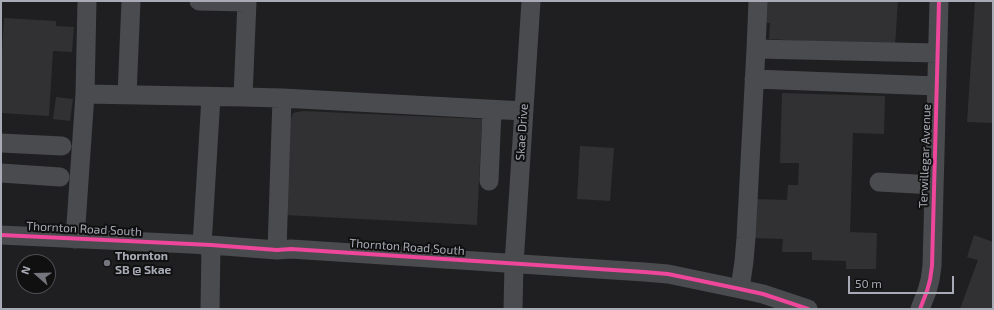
<!DOCTYPE html>
<style>
body{margin:0}
#map{position:relative;width:994px;height:310px;overflow:hidden;background:#151516;font-family:"Exo 2",sans-serif}
canvas{display:block}
.frame{position:absolute;inset:0;border:2px solid #a8abb5;pointer-events:none}
.north{position:absolute;left:16px;top:254px;width:40px;height:40px;box-sizing:border-box;background:#101011;border:1px solid #4d4e53;border-radius:50%;rotate:290deg;font-size:11px;font-weight:700;line-height:16px;text-align:center;color:#a8abb5}
.north::after{content:'';display:block;margin:auto;width:14px;height:18px;background:#75767d;clip-path:polygon(50% 0,100% 100%,50% 72%,0 100%)}
.scale{position:absolute;left:848px;top:276px;width:106px;height:18px;box-sizing:border-box;border:2px solid #a8abb5;border-top:0;padding-left:5px;font-size:12px;line-height:14px;white-space:nowrap;color:#a8abb5;-webkit-text-stroke:3px #101011;paint-order:stroke}
</style>
<div id="map">
<canvas width="994" height="310"></canvas>
<div class="frame"></div>
<div class="north">N</div>
<div class="scale">50 m</div>
</div>
<script>
const g = document.querySelector('canvas').getContext('2d');
g.lineJoin = 'round';
function fill(path, color) { g.fillStyle = color; g.fill(path, 'evenodd'); }
const toPath = rows => new Path2D(rows.map(r => 'M' + r).join(''));
function stroke(path, color, width, dash) { g.strokeStyle = color; g.lineWidth = width; g.lineCap = dash ? 'butt' : 'round'; g.setLineDash(dash || []); g.stroke(path); }
function drawText(font, color, halo, rows, align = 'center') {
  g.font = font + ' "Exo 2",sans-serif'; g.lineWidth = 4; g.setLineDash([]); g.textBaseline = 'middle'; g.strokeStyle = halo; g.fillStyle = color; for (const [text, x, y, turn = 0] of rows) {
    g.save(); g.translate(x, y); g.rotate((+turn || 0) * Math.PI / 180); g.textAlign = isNaN(turn) ? turn : align; if (halo) g.strokeText(text, 0, 0); g.fillText(text, 0, 0); g.restore();
  }
}
fill(toPath([
 [1,1,993,1,993,309,1,309],
 [24,262,48,262,48,286,24,286]
]), '#1f1f21');
fill(toPath([
 [760,1,898,1,895,46,769,39,770,23,759,22],
 [975,1,993,1,993,123,967,122],
 [4,18,56,21,56,26,74,27,72,52,53,51,49,116,1,113,1,68],
 [782,93,885,96,884,134,853,133,850,232,877,233,876,269,846,269,846,261,812,260,812,252,782,252,783,239,752,238,753,199,787,200,788,185,798,185,799,163,780,163],
 [56,97,73,99,70,121,53,119],
 [303,111,482,119,477,225,285,215,290,122,293,113],
 [580,146,614,148,610,201,577,199],
 [974,235,993,242,993,309,960,309,978,260,967,257]
]), '#313133');
stroke(toPath([
 [199,1,247,2],
 [758,1,756,49,937,53],
 [754,79,937,86],
 [85,94,87,1],
 [127,95,131,1],
 [243,97,282,98,524,111],
 [1,143,62,146],
 [1,173,60,177],
 [489,181,492,110],
 [879,182,934,185],
 [1,235,211,245,277,250,291,249,644,272,668,274,740,289,763,294,808,309],
 [75,239,85,94,243,97,247,1],
 [202,245,211,97],
 [277,250,282,98],
 [740,289,744,261,746,238,756,49],
 [210,309,211,245],
 [513,309,514,264,531,1],
 [920,309,927,291,930,280,932,266,939,1]
]), '#4a4b4e', 19);
stroke(toPath([
 [1,235,211,245,277,250,291,249,644,272,668,274,740,289,763,294,808,309],
 [920,309,927,291,930,280,932,266,939,1]
]), '#ed469a', 4);
for (const [x, y, r, color] of [
 [107,263,4,"#75767d"]
]) { const dot = new Path2D(); dot.arc(x, y, r, 0, 2 * Math.PI); g.fillStyle = color; g.fill(dot); stroke(dot, '#101011', 1.5); }
drawText('12px', '#a8abb5', '#101011', [
 ["Skae Drive",522,132,-86],
 ["Terwillegar Avenue",925,156,-88],
 ["Thornton Road South",84,229,3],
 ["Thornton Road South",407,247,4]
]);
drawText('bold 12px', '#a8abb5', '#101011', [
 ["Thornton",115,256],
 ["SB @ Skae",115,270]
], 'left');
</script>
